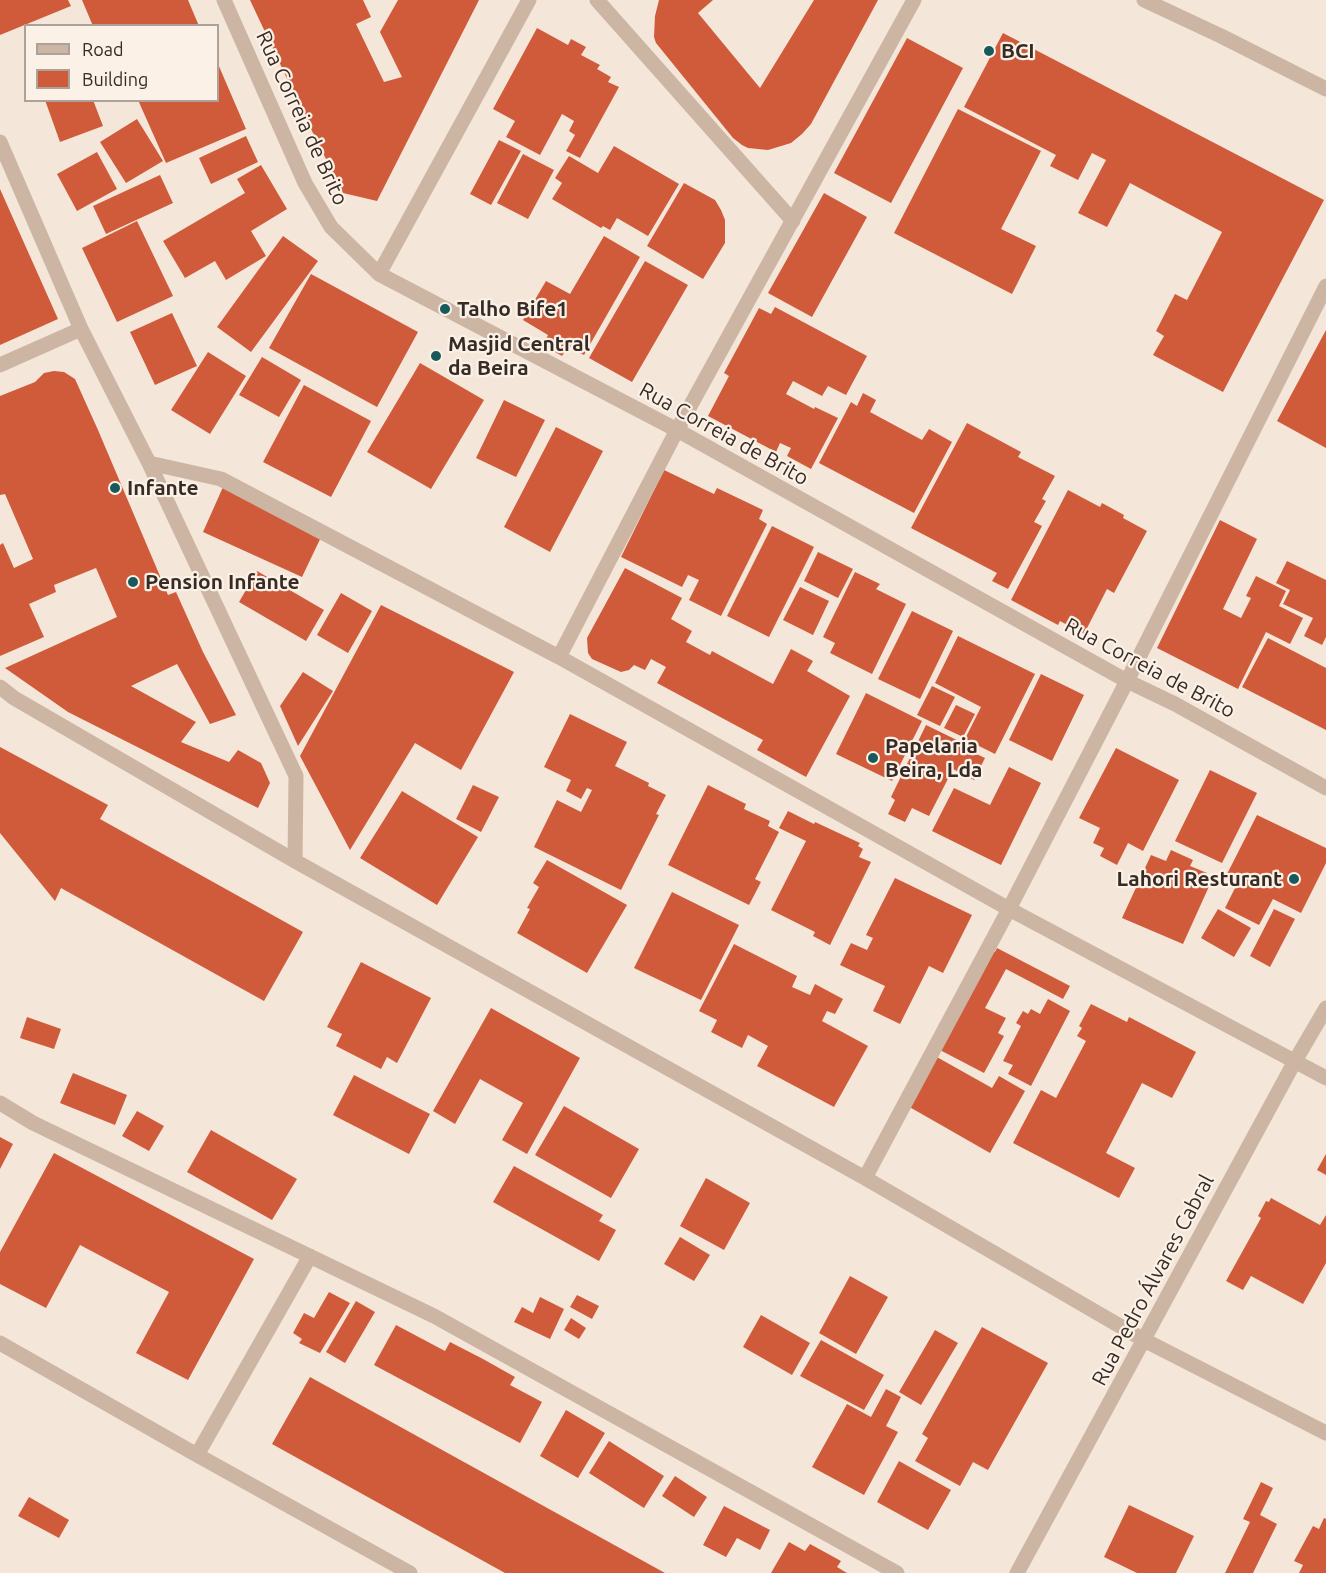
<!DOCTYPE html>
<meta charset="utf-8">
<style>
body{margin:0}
#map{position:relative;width:1326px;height:1573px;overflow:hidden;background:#f4e6d9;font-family:Ubuntu,sans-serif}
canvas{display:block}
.legend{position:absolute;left:24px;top:24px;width:195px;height:78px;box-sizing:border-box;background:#fbf1e6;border:2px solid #ada299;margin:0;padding:8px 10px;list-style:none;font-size:18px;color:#372b26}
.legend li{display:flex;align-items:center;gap:12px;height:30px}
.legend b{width:30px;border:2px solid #ada299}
</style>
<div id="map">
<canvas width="1326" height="1573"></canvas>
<ul class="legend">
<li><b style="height:8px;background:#cdb5a4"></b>Road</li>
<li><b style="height:16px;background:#d05b3b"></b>Building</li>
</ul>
</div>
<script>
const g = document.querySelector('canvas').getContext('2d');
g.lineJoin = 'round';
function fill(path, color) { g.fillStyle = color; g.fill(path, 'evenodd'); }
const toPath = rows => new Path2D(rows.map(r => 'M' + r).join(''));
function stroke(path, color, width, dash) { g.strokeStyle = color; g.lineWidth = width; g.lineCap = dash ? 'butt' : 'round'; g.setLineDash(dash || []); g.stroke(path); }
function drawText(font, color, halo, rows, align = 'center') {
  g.font = font + ' Ubuntu,sans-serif'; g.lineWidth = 4.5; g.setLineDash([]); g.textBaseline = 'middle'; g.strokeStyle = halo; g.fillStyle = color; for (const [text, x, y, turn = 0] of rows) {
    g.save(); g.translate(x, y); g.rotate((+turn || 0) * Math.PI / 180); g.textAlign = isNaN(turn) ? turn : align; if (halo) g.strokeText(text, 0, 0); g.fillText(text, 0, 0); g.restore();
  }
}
fill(toPath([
 [0,0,68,0,71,6,0,35],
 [82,0,188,0,199,26,93,26],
 [250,0,363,0,371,17,356,24,384,82,402,77,380,32,398,0,479,0,377,201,343,193,306,119],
 [659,0,713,0,698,13,760,88,814,0,878,0,811,124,802,134,791,143,768,150,748,148,742,145,733,138,656,43,654,37,655,16],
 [537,28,568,45,571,39,586,47,581,55,600,65,597,69,611,77,608,82,619,87,580,158,566,151,575,135,569,131,574,121,562,114,540,155,506,137,515,121,493,109],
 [1003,33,1324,200,1223,392,1153,355,1164,336,1156,331,1175,294,1187,300,1222,232,1130,183,1107,227,1078,213,1106,160,1092,153,1078,180,1050,166,1056,155,964,107],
 [907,38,963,68,891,203,834,173],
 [218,64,246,129,166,163,138,100,218,100],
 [45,100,93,100,103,126,60,142],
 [958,109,1041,151,1001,229,1036,246,1012,294,894,233],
 [137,119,163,161,126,183,100,142],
 [246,136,258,162,211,184,199,158],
 [499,140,521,151,491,205,470,194],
 [614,146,679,184,648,236,617,218,610,230,603,226,601,228,552,199,562,183,555,178,569,156,598,173],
 [97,152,117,189,77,211,57,174],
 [523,154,554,170,528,219,497,203],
 [261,165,287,209,251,231,266,256,226,280,215,261,185,278,163,241,245,193,237,179],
 [160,175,173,203,106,234,93,206],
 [684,183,715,200,721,210,725,220,725,243,703,279,647,246],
 [0,189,58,319,0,345],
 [824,193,867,217,812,317,768,293],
 [137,221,173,296,117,322,82,248],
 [283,236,318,261,251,352,217,327],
 [604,236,640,257,584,355,568,346,562,356,543,345,548,335,523,320,546,281,570,294],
 [645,261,688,285,632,382,589,358],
 [311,274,418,332,377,407,269,348],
 [775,307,867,356,846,395,828,386,822,396,793,381,786,394,814,409,815,407,838,418,811,469,787,456,791,448,780,443,776,452,708,416,729,376,724,373,759,308,771,314],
 [172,313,197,366,155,385,130,332],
 [1326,330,1326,448,1277,421],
 [208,352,246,376,210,434,171,410],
 [262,357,301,380,279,417,239,395],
 [420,363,484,400,431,489,367,452],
 [54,371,64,372,75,379,98,430,168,595,176,592,203,652,236,715,210,724,177,664,131,686,196,722,181,742,229,762,238,750,261,763,270,783,258,808,68,712,5,668,117,617,96,568,54,585,56,592,29,604,44,637,0,656,0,545,3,543,14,568,33,559,5,494,0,495,0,396,35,382,44,373],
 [304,385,371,421,331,497,263,462],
 [863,393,876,400,870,412,922,440,929,429,952,442,914,513,819,463,851,402,857,406],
 [504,400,545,420,516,477,476,458],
 [967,423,1021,452,1018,457,1055,476,1042,499,1046,501,1034,522,1042,526,1008,589,992,581,997,573,911,528],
 [556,427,603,451,550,552,504,527],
 [664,470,714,494,717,488,763,510,759,519,767,524,721,616,689,600,699,580,688,575,682,587,621,557],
 [223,487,323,533,302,577,203,532],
 [1068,490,1100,507,1102,503,1124,515,1123,518,1147,531,1114,593,1107,589,1084,634,1060,621,1058,625,1011,600],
 [1220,520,1257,539,1223,609,1241,618,1251,598,1246,596,1256,576,1286,591,1279,606,1303,618,1290,644,1266,632,1238,689,1157,648],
 [772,526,814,547,769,637,727,616],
 [818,552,853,569,838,598,804,581],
 [1287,561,1326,580,1326,637,1322,645,1304,636,1313,618,1283,604,1290,590,1276,583],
 [625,568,682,598,671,619,692,631,686,642,710,655,712,651,773,684,791,649,813,661,807,671,850,696,806,777,757,750,763,740,657,683,666,667,651,659,645,670,634,665,629,670,621,672,592,659,588,653,587,638],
 [257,571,324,610,306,641,239,602],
 [855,572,880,584,876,589,906,604,872,674,830,653,835,643,823,637],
 [800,587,829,601,813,635,783,620],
 [341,593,372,611,348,653,317,635],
 [381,605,514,672,461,770,415,743,350,850,300,756],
 [912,611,953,631,920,699,878,679],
 [958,636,1035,674,995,754,965,739,981,707,935,683],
 [1268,638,1326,668,1326,730,1242,687],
 [303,672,333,691,298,746,280,706],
 [1041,674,1084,695,1052,761,1009,740],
 [932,686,955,697,940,726,917,715],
 [866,693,922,721,892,781,836,754],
 [956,705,975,714,963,737,944,728],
 [570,714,627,742,615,766,649,783,648,786,666,795,656,814,659,815,621,890,534,847,557,800,581,812,592,790,587,788,581,799,566,791,571,780,544,767],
 [926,725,965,744,964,748,985,758,974,780,953,769,929,816,912,808,905,822,888,814,895,800,891,797],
 [0,747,108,805,100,819,303,932,264,1001,61,888,55,901,0,833],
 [1116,748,1179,780,1143,851,1128,843,1117,865,1100,856,1104,848,1093,843,1100,828,1079,818],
 [1009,767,1041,783,1001,865,932,831,954,788,990,805],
 [1210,770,1257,793,1222,863,1175,841],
 [473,785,499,797,481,832,456,819],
 [708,785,746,804,744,809,770,821,768,826,779,832,755,879,761,882,749,905,668,865],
 [402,791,478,837,437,905,360,858],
 [788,811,814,824,815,822,860,843,858,846,863,849,859,857,871,862,830,945,813,936,815,932,771,910,806,841,779,828],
 [1257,815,1326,848,1326,863,1301,913,1273,899,1259,925,1225,908,1238,882,1226,876],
 [1171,850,1193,860,1190,866,1207,873,1204,879,1211,882,1183,944,1122,918,1151,855,1166,861],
 [547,860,627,905,587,973,517,933,530,909,527,908,539,887,533,883],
 [895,878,972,915,943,973,929,966,900,1024,873,1011,885,986,840,965,851,943,867,950,873,938,866,935],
 [672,892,739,925,701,1000,634,968],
 [1218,909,1251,928,1234,957,1201,938],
 [1274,909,1295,919,1270,967,1250,956],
 [734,944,797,976,792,987,810,995,815,984,843,999,835,1014,827,1011,822,1021,868,1046,834,1107,757,1066,768,1046,748,1035,742,1048,711,1032,717,1020,699,1011],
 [997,948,1070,986,1063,999,1006,969,985,1008,1006,1018,998,1033,1004,1036,984,1073,938,1049,990,950,995,952],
 [361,962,431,998,397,1063,387,1057,381,1069,336,1046,342,1034,327,1027],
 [1048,999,1070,1011,1031,1086,1008,1074,1013,1065,1003,1061,1021,1026,1016,1023,1023,1011,1028,1014,1031,1009,1040,1014],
 [1091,1004,1127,1022,1129,1017,1196,1052,1172,1098,1142,1083,1106,1153,1135,1168,1119,1198,1013,1143,1041,1090,1056,1098,1086,1041,1077,1036,1082,1028,1079,1026],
 [491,1008,580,1058,527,1154,502,1140,523,1103,480,1079,455,1124,433,1111],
 [27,1017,61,1029,54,1049,20,1038],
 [935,1056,992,1088,999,1076,1025,1091,990,1153,906,1105],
 [73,1073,127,1095,115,1125,60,1103],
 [354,1075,430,1114,409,1154,333,1115],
 [564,1106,639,1149,611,1198,535,1155],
 [137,1111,164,1126,149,1151,122,1136],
 [211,1130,297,1179,272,1220,187,1172],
 [0,1137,13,1144,0,1169],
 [54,1153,254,1259,188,1380,136,1353,169,1292,80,1245,46,1308,0,1284,0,1252],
 [1326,1154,1326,1175,1317,1170],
 [514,1166,603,1215,599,1221,616,1230,599,1261,493,1202],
 [706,1178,750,1203,724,1250,680,1226],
 [1271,1198,1320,1225,1326,1215,1326,1263,1303,1304,1251,1276,1243,1290,1226,1281,1261,1218,1258,1216,1266,1201,1269,1202],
 [680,1237,710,1255,694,1281,664,1264],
 [850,1276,888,1297,856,1354,819,1333],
 [329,1292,350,1303,320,1353,299,1343,302,1339,293,1333,304,1313,314,1318],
 [577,1295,599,1306,592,1319,570,1307],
 [540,1297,564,1309,550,1339,514,1322,522,1307,533,1313],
 [356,1301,375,1312,345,1363,326,1352],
 [761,1315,810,1343,792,1375,743,1347],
 [571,1318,586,1328,579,1339,564,1330],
 [396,1325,445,1351,450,1342,483,1359,515,1377,510,1385,542,1402,520,1443,374,1365],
 [982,1327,1048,1363,988,1470,973,1462,960,1486,915,1461,928,1438,922,1434],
 [935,1330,958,1343,921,1405,899,1392],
 [821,1340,884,1375,864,1410,800,1376],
 [310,1377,665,1573,505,1573,272,1444],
 [886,1389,901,1397,886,1426,898,1432,864,1495,812,1467,847,1404,871,1417],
 [566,1410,605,1433,578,1478,540,1456],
 [609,1441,664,1476,644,1508,589,1473],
 [899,1461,951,1490,928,1530,877,1502],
 [675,1476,707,1497,694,1517,662,1496],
 [1261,1482,1273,1488,1260,1515,1277,1524,1253,1573,1225,1573,1250,1522,1243,1519],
 [29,1497,69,1520,59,1538,18,1516],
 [1129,1505,1194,1536,1176,1573,1137,1573,1104,1557],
 [724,1506,770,1530,760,1550,737,1538,726,1557,703,1545],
 [1324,1518,1326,1519,1326,1573,1299,1573,1303,1565,1294,1561,1313,1526,1319,1529],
 [789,1542,805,1551,810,1544,841,1561,837,1567,847,1573,771,1573]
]), '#d05b3b');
stroke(toPath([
 [224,0,305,183,331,227,379,274,677,430,1127,681,1175,704,1326,788],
 [597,0,793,221],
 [1144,0,1221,36,1326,89],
 [0,142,81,329,149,463,296,776,295,861],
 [379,274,529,0],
 [0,365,81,329],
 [149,463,221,479,559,657,1009,909,1326,1078],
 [559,657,677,430,914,0],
 [0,687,14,698,295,861,865,1178,1144,1340,1326,1433],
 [0,1103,33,1123,434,1316,897,1573],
 [865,1178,1009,909,1127,681,1326,286],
 [0,1343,197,1455,410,1573],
 [197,1455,310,1256],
 [1017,1573,1295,1061,1326,1008]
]), '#cdb5a4', 15);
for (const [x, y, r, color] of [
 [989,51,6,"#185a5c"],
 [445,309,6,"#185a5c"],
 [436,356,6,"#185a5c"],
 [115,488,6,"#185a5c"],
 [133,582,6,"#185a5c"],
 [873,758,6,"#185a5c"],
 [1294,879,6,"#185a5c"]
]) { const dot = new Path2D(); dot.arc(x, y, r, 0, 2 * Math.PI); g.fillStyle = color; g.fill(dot); stroke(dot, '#fbf1e6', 2); }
drawText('bold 21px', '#372b26', '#fbf1e6', [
 ["BCI",1001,51],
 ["Talho Bife1",457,309],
 ["Masjid Central",448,344],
 ["da Beira",448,368],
 ["Infante",127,488],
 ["Pension Infante",145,582],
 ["Papelaria",885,746],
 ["Beira, Lda",885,770],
 ["Lahori Resturant",1282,879,"right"]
], 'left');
drawText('21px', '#372b26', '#fbf1e6', [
 ["Rua Correia de Brito",302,118,65],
 ["Rua Correia de Brito",724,434,29],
 ["Rua Correia de Brito",1150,668,28],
 ["Rua Pedro Álvares Cabral",1153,1280,-62]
]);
</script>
